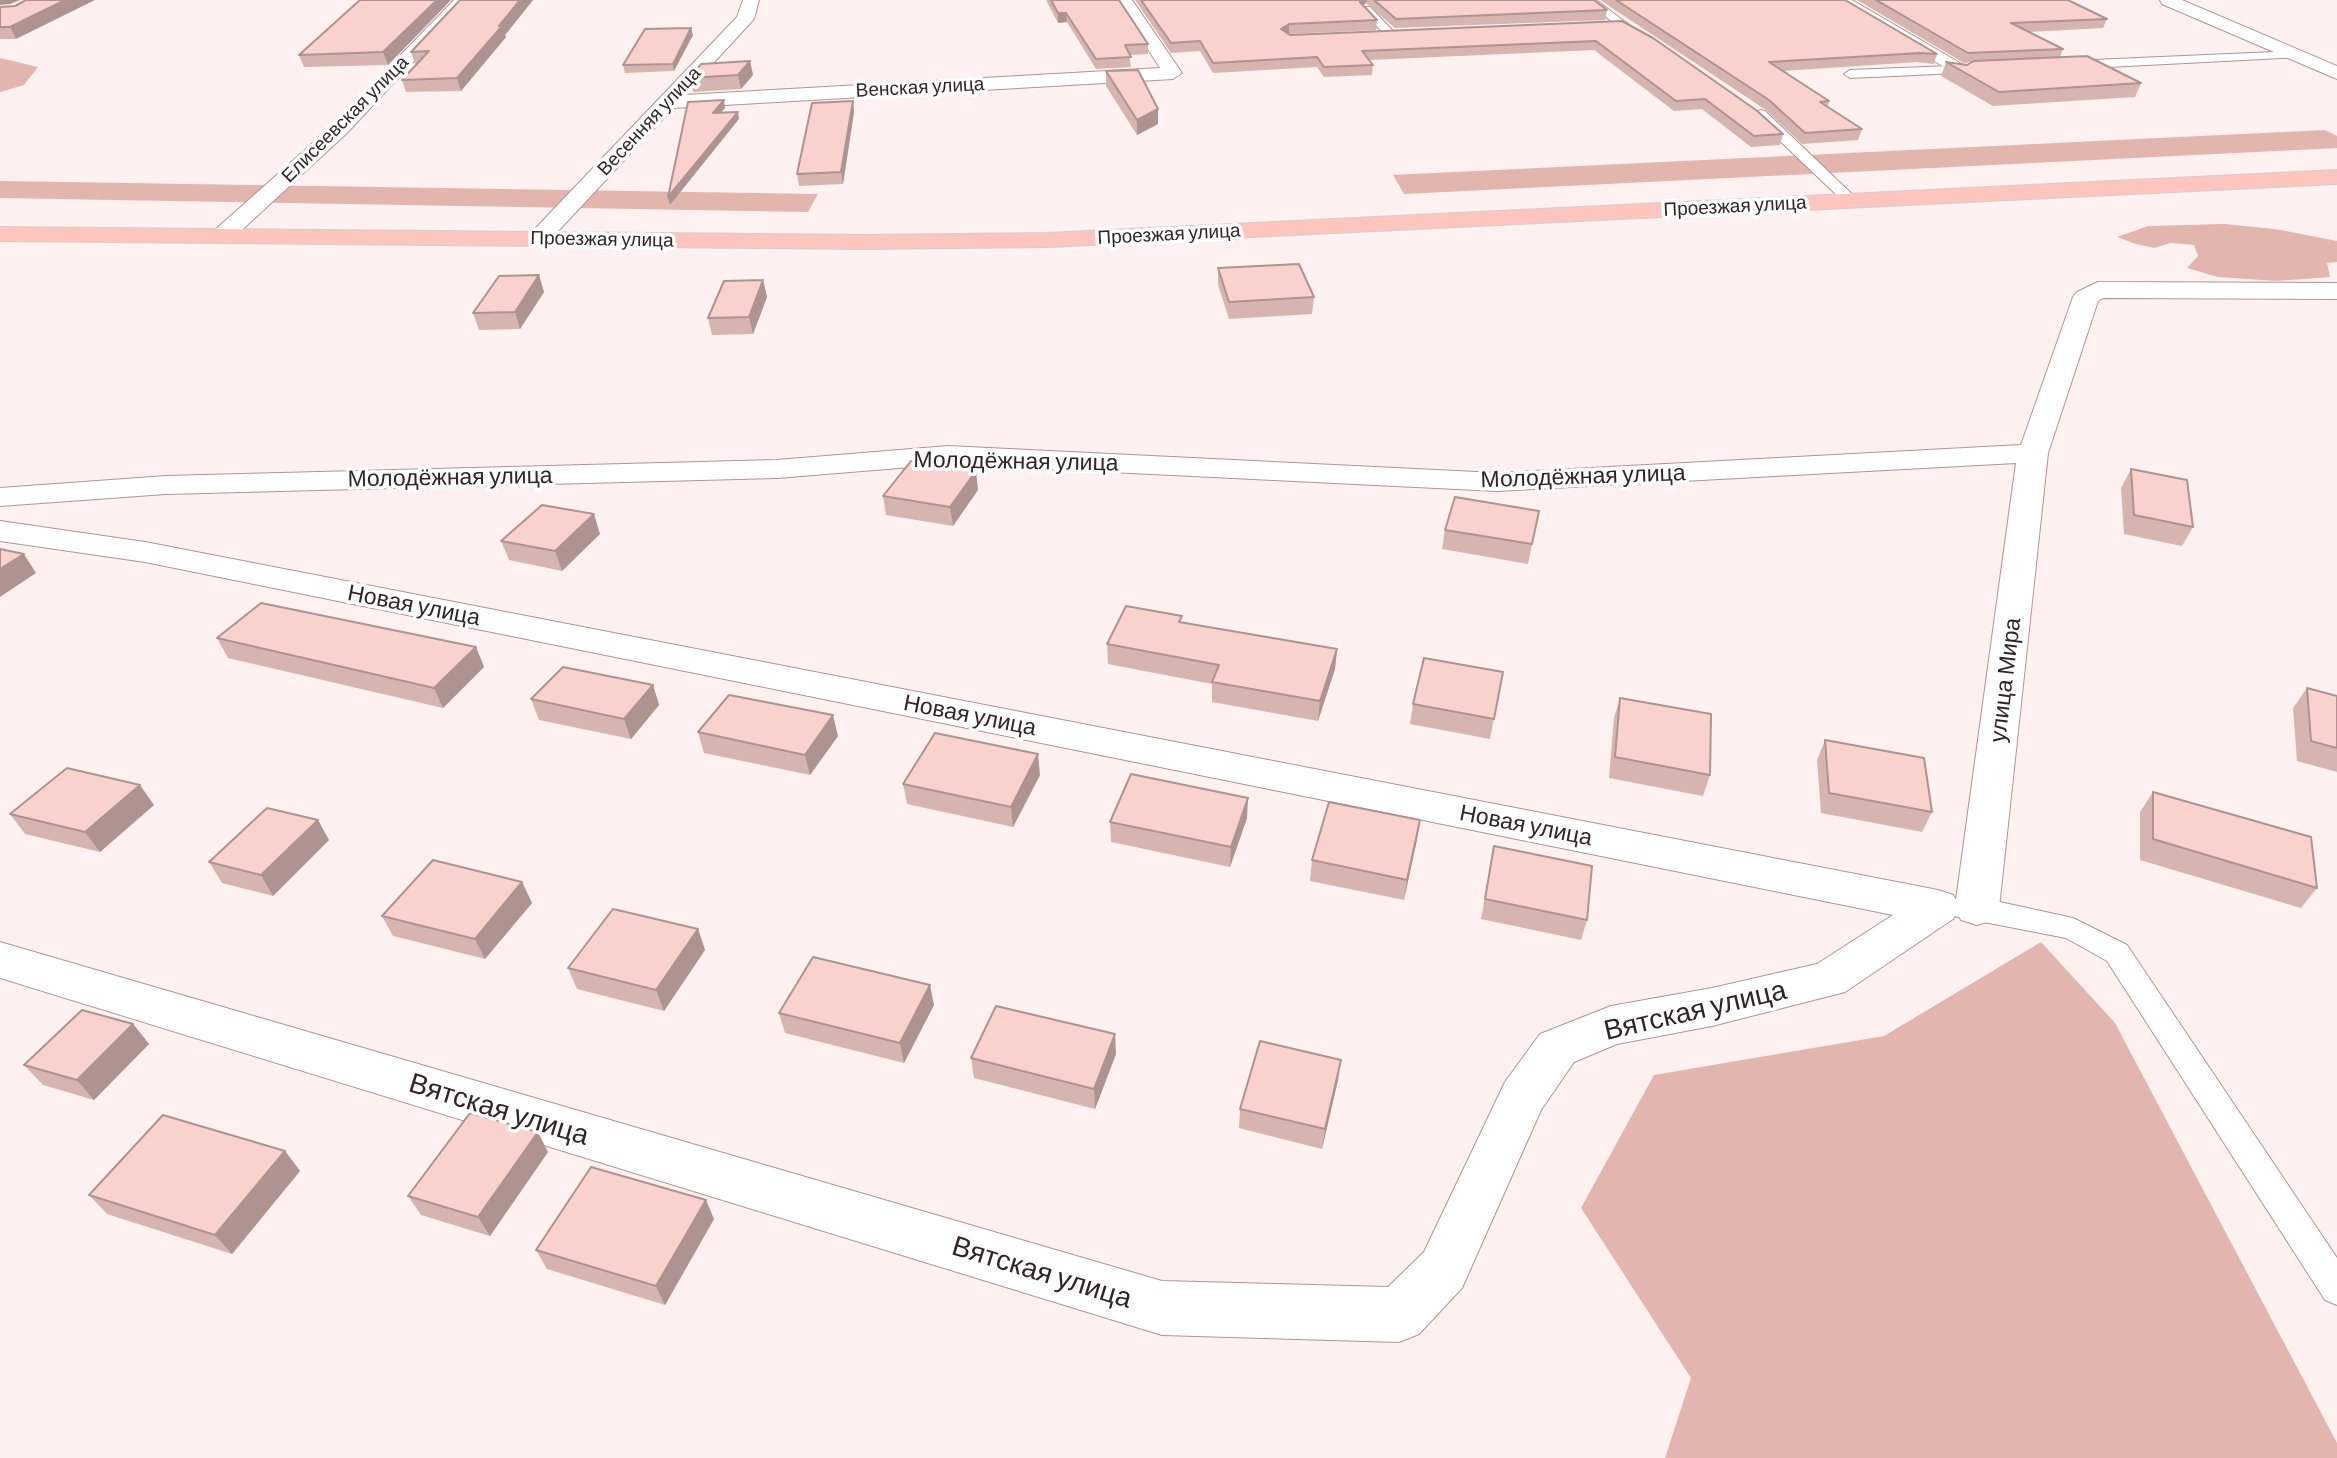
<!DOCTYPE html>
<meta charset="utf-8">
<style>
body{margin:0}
canvas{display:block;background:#fef1f0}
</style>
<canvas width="2337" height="1458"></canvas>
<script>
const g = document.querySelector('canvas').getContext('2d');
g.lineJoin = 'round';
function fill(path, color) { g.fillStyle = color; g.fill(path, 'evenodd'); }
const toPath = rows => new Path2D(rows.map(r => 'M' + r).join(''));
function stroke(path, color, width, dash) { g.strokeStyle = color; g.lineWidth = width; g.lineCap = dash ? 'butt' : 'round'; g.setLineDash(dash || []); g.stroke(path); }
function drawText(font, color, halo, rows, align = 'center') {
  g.font = font + ' Barlow,sans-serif'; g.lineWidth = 7; g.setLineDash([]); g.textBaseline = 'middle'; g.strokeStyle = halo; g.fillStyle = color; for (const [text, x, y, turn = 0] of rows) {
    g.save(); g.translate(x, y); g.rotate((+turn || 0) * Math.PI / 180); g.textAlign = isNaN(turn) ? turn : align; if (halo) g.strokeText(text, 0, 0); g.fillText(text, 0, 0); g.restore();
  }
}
fill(toPath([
 [0,58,38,67,24,85,0,92],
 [2325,130,2337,136,2337,148,1404,194,1393,175],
 [0,181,818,194,808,212,0,198],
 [2224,224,2275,229,2337,241,2337,262,2327,263,2330,277,2276,281,2218,277,2187,268,2198,256,2194,245,2171,243,2154,248,2136,244,2117,237,2148,226],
 [2041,942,2115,1023,2337,1443,2337,1458,1665,1458,1691,1378,1581,1208,1654,1075,1884,1036]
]), '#e2b5af');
const service = toPath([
 [1584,0,1596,0,1629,25,1619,27,1584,0],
 [1362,7,1370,7,1396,34,1396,38,1388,38,1362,11,1362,7],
 [2297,51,2303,55,2301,57,2070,69,2064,65,2070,61,2297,51],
 [1975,65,1979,66,1979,72,1850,78,1844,74,1850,70,1975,65],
 [1760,110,1765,111,1856,198,1858,201,1856,204,1846,204,1755,117,1754,114,1760,110],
 [1963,897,1977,897,2073,918,2127,945,2337,1258,2337,1305,2325,1300,2107,961,2066,938,1953,916,1949,908,1953,900,1963,897]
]);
const minor = toPath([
 [454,0,471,0,347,133,232,239,216,239,212,234,216,229,333,125,454,0],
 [743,0,759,0,754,19,684,95,1160,68,1116,0,1132,0,1182,73,1173,79,673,108,547,243,531,243,527,238,531,233,737,17,743,0],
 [1832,0,1852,0,1972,70,1963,76,1956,74,1832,0],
 [2160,0,2182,0,2337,66,2337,79,2162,4,2160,0],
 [2098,282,2337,283,2337,299,2103,298,2098,301,2048,453,1999,908,1993,920,1977,925,1961,920,1957,912,1953,919,1845,992,1712,1026,1617,1044,1574,1062,1541,1110,1462,1288,1419,1334,1399,1342,1162,1335,0,978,0,942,1162,1281,1388,1287,1424,1252,1505,1082,1540,1034,1611,1006,1712,988,1817,964,1893,915,145,562,0,541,0,521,145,542,1938,890,1953,895,1956,900,2016,463,1497,491,948,464,777,478,166,494,0,506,0,488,166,476,777,460,948,446,1497,473,2021,445,2073,297,2077,292,2098,282]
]);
const primary = toPath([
 [2337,170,2337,184,1048,247,866,249,0,241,0,227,866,235,1048,233,2337,170]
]);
stroke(service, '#b19591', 2);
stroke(minor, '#b19591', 2);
stroke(primary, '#d2cfcf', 2);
fill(service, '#fff');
fill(minor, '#fff');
fill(primary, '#fec4be');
fill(toPath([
 [451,0,388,65,304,67,299,55],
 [460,0,533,0,505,35,506,37,461,91,406,92,402,80,417,64,415,64,411,52],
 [1046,0,1119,0,1148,44,1148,54,1129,55,1131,67,1096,69,1067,22,1058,23],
 [1135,0,1594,0,1607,10,1605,20,1395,28,1366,3,1363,5,1377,20,1376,30,1288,34,1290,35,1622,21,1783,134,1780,145,1751,147,1702,109,1674,111,1594,50,1369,60,1373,65,1372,75,1324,77,1317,67,1213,73,1200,51,1171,53],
 [1600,0,1845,0,1937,54,1934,64,1917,62,1783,71,1829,101,1828,107,1862,129,1858,140,1802,144,1766,110],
 [1857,0,2068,0,2107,19,2103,28,2028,32,2063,49,2060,57,2141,83,2135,97,1993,106,1941,76,1946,62,1967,65,1972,62,1964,63],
 [0,7,16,39,0,39],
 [693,35,674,71,625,73,623,65],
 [750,61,753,75,741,89,693,92,690,78],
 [1106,71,1158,109,1158,124,1137,135,1106,86],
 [854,112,843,184,799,186,797,174],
 [1218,268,1314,297,1312,314,1229,319,1218,285],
 [763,280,767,297,753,334,712,335,708,318],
 [544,292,520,329,479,330,473,313],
 [2131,469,2193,527,2182,546,2124,534,2121,488],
 [978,490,953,526,886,515,883,496],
 [1539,511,1528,564,1442,549,1445,530],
 [600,534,562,571,509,560,501,541],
 [1182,622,1337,649,1335,669,1318,721,1212,702,1212,684,1108,664,1107,644],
 [217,638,476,647,484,667,443,708,228,658],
 [1503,672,1490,739,1410,724,1413,704],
 [653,685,659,705,631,739,539,720,531,699],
 [2307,688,2337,696,2337,772,2297,761,2293,708],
 [1620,698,1710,775,1703,796,1609,778,1614,718],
 [698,732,838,736,810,775,704,753],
 [1825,740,1932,812,1922,832,1821,813,1817,760],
 [1040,775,1013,827,907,804,903,784],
 [2153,792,2317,888,2301,908,2140,860,2140,812],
 [154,805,100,852,25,834,10,814],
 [1247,818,1230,867,1111,842,1110,822],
 [1420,820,1404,900,1310,881,1312,860],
 [329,840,273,896,222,883,209,862],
 [1494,846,1587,920,1581,940,1481,919],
 [522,882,532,903,485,959,393,936,382,916],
 [698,929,705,950,664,1011,577,989,568,968],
 [934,1005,904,1063,785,1033,779,1013],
 [133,1024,149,1044,94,1100,43,1085,24,1065],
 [1116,1054,1095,1109,974,1078,971,1058],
 [1338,1080,1322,1149,1239,1128,1240,1109],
 [285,1151,300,1171,232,1254,107,1214,89,1195],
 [548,1152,490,1236,421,1215,408,1196],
 [714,1219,665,1305,547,1269,536,1250]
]), '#d6b5b0');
fill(toPath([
 [0,0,20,0,10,4,0,5],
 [65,0,95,0,16,39,10,27],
 [437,0,451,0,388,65,383,52],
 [520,0,533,0,505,35,506,37,461,91,457,78],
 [1360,0,1367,0,1366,3,1360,7],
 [1058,13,1066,13,1067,22,1058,23],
 [1289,24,1289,33,1281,38,1281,29],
 [691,28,693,35,674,71,673,64],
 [750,61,753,75,741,89,738,75],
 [724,100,725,108,714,121,713,113],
 [853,101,854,112,843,184,841,172],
 [1158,109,1158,124,1137,135,1137,120],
 [738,112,739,119,670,205,668,197],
 [539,275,544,292,520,329,515,312],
 [763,280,767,297,753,334,749,317],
 [976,471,978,490,953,526,950,507],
 [594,514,600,534,562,571,555,551],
 [24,554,36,573,0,597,0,569],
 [476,647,484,667,443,708,434,688],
 [1337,649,1335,669,1318,721,1320,701],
 [653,685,659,705,631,739,624,719],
 [833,715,838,736,810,775,805,755],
 [1038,754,1040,775,1013,827,1011,807],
 [140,785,154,805,100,852,85,832],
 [1248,798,1247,818,1230,867,1231,847],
 [318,820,329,840,273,896,261,875],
 [1420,820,1417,840,1404,900,1407,880],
 [522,882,532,903,485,959,475,939],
 [698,929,705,950,664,1011,656,990],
 [930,985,934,1005,904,1063,900,1043],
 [133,1024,149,1044,94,1100,77,1080],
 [1115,1034,1116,1054,1095,1109,1094,1089],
 [1341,1060,1338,1080,1322,1149,1325,1129],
 [538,1132,548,1152,490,1236,478,1217],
 [285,1151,300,1171,232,1254,215,1235],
 [706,1200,714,1219,665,1305,656,1286]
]), '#ae9390');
const building = toPath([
 [26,0,65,0,10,27,0,27,0,7,15,6,26,0],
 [360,0,437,0,383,52,299,55,360,0],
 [460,0,520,0,499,26,502,26,457,78,402,80,429,51,411,52,460,0],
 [1051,0,1119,0,1148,44,1125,45,1131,57,1096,59,1066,13,1058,13,1051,0],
 [1141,0,1360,0,1360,2,1377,20,1289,24,1281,29,1290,35,1622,21,1653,38,1756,110,1783,134,1754,136,1705,99,1676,101,1596,41,1362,51,1373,65,1324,67,1317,57,1213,63,1200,41,1171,43,1141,0],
 [1374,0,1594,0,1607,10,1396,19,1374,0],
 [1616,0,1845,0,1937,54,1920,53,1769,62,1829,101,1820,102,1862,129,1805,133,1769,100,1616,0],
 [1876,0,2068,0,2107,19,2011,23,2063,49,1968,53,1876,0],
 [691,28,673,64,623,65,645,29,691,28],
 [2087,56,2141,83,1999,92,1946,62,1967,65,1974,61,2087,56],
 [750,61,738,75,690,78,701,64,750,61],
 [1138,70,1158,109,1137,120,1106,71,1138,70],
 [724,100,713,113,738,112,668,197,688,102,724,100],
 [853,101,841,172,797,174,812,103,853,101],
 [1299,264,1314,297,1229,302,1218,268,1299,264],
 [539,275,515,312,473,313,499,276,539,275],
 [763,280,749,317,708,318,724,281,763,280],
 [911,461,976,471,950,507,883,496,911,461],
 [2131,469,2187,480,2193,527,2134,515,2131,469],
 [1455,497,1539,511,1532,544,1445,530,1455,497],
 [542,505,594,514,555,551,501,541,542,505],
 [0,549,24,554,0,569,0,549],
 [261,603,476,647,434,688,217,638,261,603],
 [1126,606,1182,616,1179,622,1337,649,1320,701,1212,682,1219,665,1107,644,1126,606],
 [1424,658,1503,672,1494,719,1413,704,1424,658],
 [563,667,653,685,624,719,531,699,563,667],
 [2307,688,2337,696,2337,748,2311,741,2307,688],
 [729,695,833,715,805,755,698,732,729,695],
 [1620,698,1711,714,1710,775,1615,757,1620,698],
 [935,733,1038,754,1011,807,903,784,935,733],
 [1825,740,1924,758,1932,812,1829,793,1825,740],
 [67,768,140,785,85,832,10,814,67,768],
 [1131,774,1248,798,1231,847,1110,822,1131,774],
 [2153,792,2311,837,2317,888,2153,839,2153,792],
 [1329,802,1420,820,1407,880,1312,860,1329,802],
 [267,808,318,820,261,875,209,862,267,808],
 [1494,846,1592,866,1587,920,1485,899,1494,846],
 [433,860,522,882,475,939,382,916,433,860],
 [613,909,698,929,656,990,568,968,613,909],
 [813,957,930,985,900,1043,779,1013,813,957],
 [996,1006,1115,1034,1094,1089,971,1058,996,1006],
 [82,1010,133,1024,77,1080,24,1065,82,1010],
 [1260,1041,1341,1060,1325,1129,1240,1109,1260,1041],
 [470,1113,538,1132,478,1217,408,1196,470,1113],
 [163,1115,285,1151,215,1235,89,1195,163,1115],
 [591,1167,706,1200,656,1286,536,1250,591,1167]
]);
fill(building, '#f9d2cd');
stroke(building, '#ae9390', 2);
drawText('19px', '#322625', '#fff', [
 ["Венская улица",920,87,-3],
 ["Елисеевская улица",345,119,-45],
 ["Весенняя улица",649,121,-47],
 ["Проезжая улица",1735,206,-3],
 ["Проезжая улица",1169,234,-3],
 ["Проезжая улица",602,239,1]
]);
drawText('23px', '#322625', '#fff', [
 ["Молодёжная улица",1016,461,1],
 ["Молодёжная улица",1583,476,-2],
 ["Молодёжная улица",450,477,-1],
 ["Новая улица",414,605,11],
 ["улица Мира",2005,680,-83],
 ["Новая улица",970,715,11],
 ["Новая улица",1526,825,11]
]);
drawText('28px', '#322625', '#fff', [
 ["Вятская улица",1695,1010,-13],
 ["Вятская улица",499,1109,17],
 ["Вятская улица",1042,1272,17]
]);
</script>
